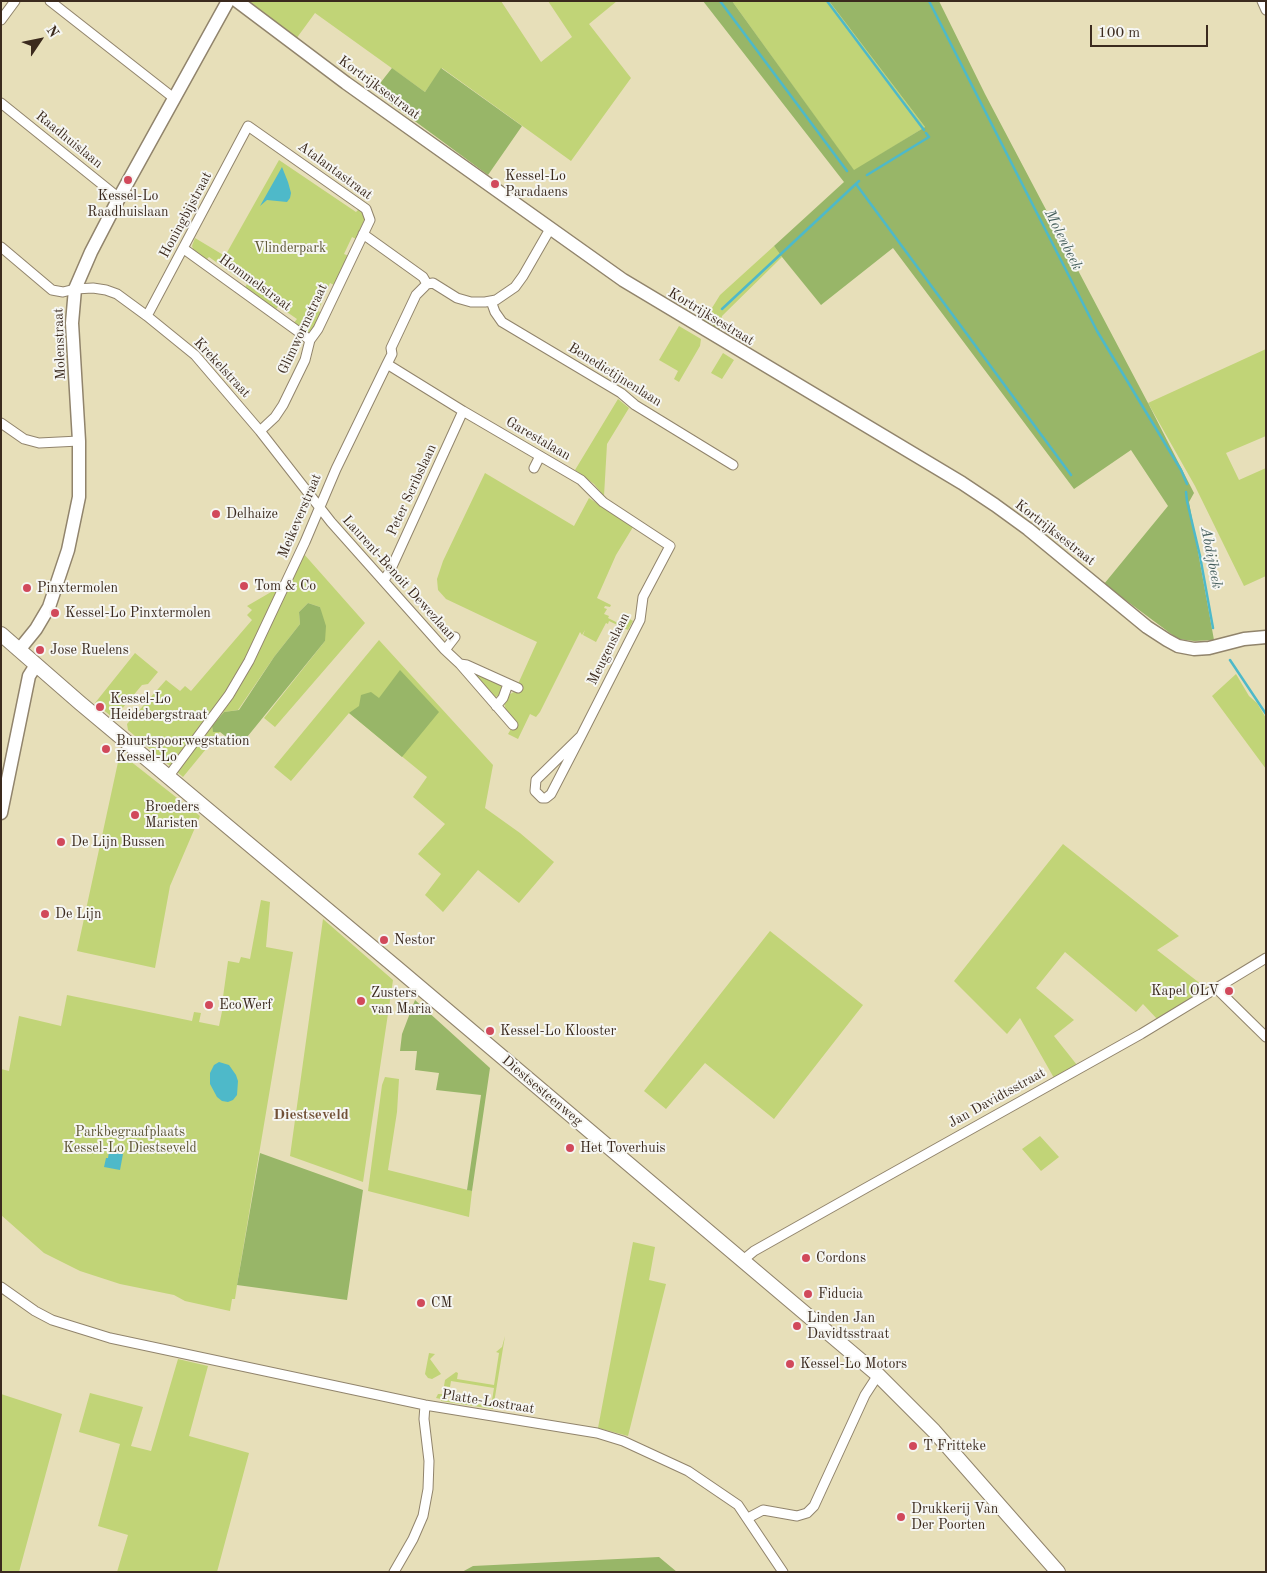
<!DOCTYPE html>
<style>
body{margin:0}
#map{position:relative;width:1267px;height:1573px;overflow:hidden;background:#e7dfb9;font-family:"Old Standard TT",serif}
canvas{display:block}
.frame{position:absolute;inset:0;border:2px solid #3b2a1e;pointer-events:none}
.north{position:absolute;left:15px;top:15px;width:50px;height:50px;-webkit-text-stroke:4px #f6f6f2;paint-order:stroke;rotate:56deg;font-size:14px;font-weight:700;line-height:20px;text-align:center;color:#3b2a1e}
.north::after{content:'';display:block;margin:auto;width:18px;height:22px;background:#3b2a1e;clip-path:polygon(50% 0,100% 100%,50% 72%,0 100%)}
.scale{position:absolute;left:1090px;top:25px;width:118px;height:22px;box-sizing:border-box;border:2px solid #3b2a1e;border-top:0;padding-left:6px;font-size:15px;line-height:18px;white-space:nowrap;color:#3b2a1e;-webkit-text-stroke:4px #f6f6f2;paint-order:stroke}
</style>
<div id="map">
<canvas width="1267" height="1573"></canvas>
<div class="frame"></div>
<div class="north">N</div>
<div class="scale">100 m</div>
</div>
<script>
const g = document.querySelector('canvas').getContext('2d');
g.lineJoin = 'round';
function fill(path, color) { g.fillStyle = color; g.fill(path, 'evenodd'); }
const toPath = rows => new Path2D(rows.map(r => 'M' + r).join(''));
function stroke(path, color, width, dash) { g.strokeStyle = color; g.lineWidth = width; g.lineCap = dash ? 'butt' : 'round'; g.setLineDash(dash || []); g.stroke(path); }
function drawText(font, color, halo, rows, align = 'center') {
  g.font = font + ' "Old Standard TT",serif'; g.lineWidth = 4; g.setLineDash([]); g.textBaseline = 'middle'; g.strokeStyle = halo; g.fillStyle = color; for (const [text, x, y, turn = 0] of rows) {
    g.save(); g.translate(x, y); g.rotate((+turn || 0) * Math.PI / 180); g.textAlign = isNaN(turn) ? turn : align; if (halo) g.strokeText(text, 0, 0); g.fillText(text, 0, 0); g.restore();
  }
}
fill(toPath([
 [245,1,501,1,541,62,572,37,548,1,617,1,589,24,631,78,571,161,442,68,425,92,315,13,296,39],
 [732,1,829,1,925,127,854,171],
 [279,160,356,212,360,208,365,213,365,218,356,239,352,237,344,254,349,256,336,286,330,283,318,311,323,313,311,331,309,332,304,332,293,324,297,319,278,306,275,311,244,289,247,284,209,257,205,261,195,254,192,246,195,238,225,256],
 [774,246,782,257,722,316,720,330,695,318,707,316,720,295],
 [679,326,701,339,700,346,679,382,674,379,678,371,659,360],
 [1266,349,1266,436,1226,453,1239,480,1266,468,1266,576,1244,586,1195,486,1148,403],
 [723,353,734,360,722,379,711,373],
 [618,399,629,408,607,444,604,496,594,484,575,470],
 [485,473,574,526,589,498,633,527,616,555,597,598,611,605,610,607,605,606,604,608,607,609,604,614,609,616,608,618,622,625,626,617,633,621,628,630,609,621,608,624,606,623,596,642,583,635,585,630,582,635,580,632,540,712,536,717,530,714,518,739,508,734,511,729,504,703,506,696,518,690,518,684,537,642,446,599,438,590,437,579,443,561],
 [303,553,365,623,275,727,264,718,325,641,320,607,308,603,299,612,300,624,274,657,238,710,224,712,212,726,213,731,220,732,183,777,128,730,127,724,166,680,180,691,185,686,191,691,252,620,247,615,252,610,247,606,278,588],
 [379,640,493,765,485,808,520,833,554,862,519,903,478,870,443,912,425,895,441,874,418,854,445,824,413,797,427,777,349,713,291,781,274,767],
 [135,653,158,672,148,684,142,685,116,716,112,717,95,703],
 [469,669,500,683,502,689,501,694,494,698],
 [1236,674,1249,696,1257,703,1266,718,1266,769,1212,696],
 [120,753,200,816,170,886,155,968,77,951],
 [1063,844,1179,936,1157,950,1206,988,1158,1020,1143,1004,1136,1012,1065,952,1036,988,1074,1020,1054,1036,1077,1065,1054,1078,1020,1018,1007,1034,954,981],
 [261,900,270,902,266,947,293,952,237,1285,235,1299,232,1299,230,1311,185,1301,174,1295,120,1284,80,1271,44,1253,1,1215,1,1069,9,1071,19,1016,61,1026,67,995,192,1021,194,1012,201,1013,199,1022,219,1026,225,997,223,997,228,961,239,963,241,957,250,959],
 [323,919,393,980,363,1182,290,1156],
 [770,931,863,1005,774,1119,705,1063,666,1109,644,1091],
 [385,1077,399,1079,397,1112,388,1170,472,1191,469,1217,368,1191,382,1085],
 [1040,1136,1059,1157,1041,1171,1022,1149],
 [633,1242,655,1247,649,1280,666,1284,628,1436,598,1428],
 [505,1336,493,1409,441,1401,441,1399,436,1398,438,1394,445,1394,445,1400,491,1406,494,1388,451,1381,450,1387,444,1386,445,1380,456,1372,458,1373,457,1379,494,1385,499,1353,496,1352,502,1347],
 [429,1353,435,1354,430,1359,441,1374,432,1379,428,1378,425,1374],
 [178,1359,208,1366,189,1436,249,1453,217,1572,117,1572,128,1535,98,1526,120,1444,79,1432,90,1393,143,1407,131,1446,151,1451],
 [1,1394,62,1414,19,1572,1,1572]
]), '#c1d477');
fill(toPath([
 [703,1,732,1,854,170,925,127,829,1,939,1,985,94,1148,403,1194,493,1189,502,1214,640,1194,641,1178,639,1104,584,1168,506,1131,450,1074,489,893,248,821,305,782,257,774,246,844,182],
 [392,68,425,92,441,68,522,126,488,175,374,91],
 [308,603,320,607,326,626,325,641,239,747,220,732,213,732,212,726,224,712,239,710,274,657,300,624,299,612],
 [400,670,439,712,402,757,349,713,359,706,361,695,371,692,379,698],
 [415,1000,490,1068,472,1191,467,1190,481,1095,436,1090,439,1073,415,1070,417,1051,400,1051,402,1034],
 [260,1153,363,1190,347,1300,237,1285],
 [659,1557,677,1572,462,1572,473,1566]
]), '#98b668');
fill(toPath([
 [282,167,288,182,291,193,290,198,287,202,267,200,260,206],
 [219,1062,229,1065,236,1075,238,1081,237,1095,233,1100,228,1102,222,1101,217,1097,210,1084,210,1073,214,1065],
 [109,1152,123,1154,120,1170,104,1167,106,1158,108,1158]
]), '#4eb9c9');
stroke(toPath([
 [720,1,847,171],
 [827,1,924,130],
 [929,1,1097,331,1181,470,1187,484],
 [867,175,929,137,926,133],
 [856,184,1071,475],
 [722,309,859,181],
 [1186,492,1187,501,1200,556,1213,628],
 [1230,660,1266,714]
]), '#4eb9c9', 2.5);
const street = toPath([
 [50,1,175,99],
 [1262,1,1266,10],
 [1,20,15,1],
 [1,103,119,198],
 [363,234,423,277,427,284],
 [1,247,52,290,63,292,75,289,93,288,106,290,117,294,147,316,195,355,260,431,331,522,445,650,460,664],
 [184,249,310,340],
 [427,284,433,283,457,298,471,302,485,302,496,300,515,287,523,276,550,229],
 [491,301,495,312,502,322,621,393,635,405,733,465],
 [147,316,248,126,366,209,370,220,318,329,310,340,305,360,283,405,275,417,260,431],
 [387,364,463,411,581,480,603,502,670,546,643,597,640,620,581,736,551,794,546,798,542,798,535,791,536,780,581,736],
 [1,423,24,439,39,443,79,441],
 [534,468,540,456],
 [384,580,390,571,463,411],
 [445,650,455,637],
 [496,706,503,698,508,684],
 [513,725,460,664,467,665,518,688],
 [168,777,229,695,249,661,305,542,336,469,387,364,392,354,391,348,416,295,427,284],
 [1216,988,1266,1037],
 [742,1261,754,1251,864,1189,1141,1034,1266,958],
 [1,1287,35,1311,52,1320,110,1338,425,1405,597,1433,623,1441,688,1471,738,1505,783,1572],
 [748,1518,763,1510,797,1516,807,1513,814,1506,865,1395,878,1375],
 [394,1572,413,1539,423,1516,428,1489,429,1461,424,1419,425,1405]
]);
const secondary = toPath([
 [237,1,346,83,623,280,962,483,995,505,1028,529,1147,627,1167,640,1178,646,1194,649,1209,648,1244,639,1266,637],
 [19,650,36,629,49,607,68,550,79,497,79,441,72,323,75,289,91,252,119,198,228,1],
 [1,813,29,676,36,665]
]);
const primary = toPath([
 [1,634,80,703,397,968,878,1375,934,1431,1058,1572]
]);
stroke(street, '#91846c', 11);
stroke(secondary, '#91846c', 15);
stroke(primary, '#91846c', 16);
stroke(street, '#fff', 9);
stroke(secondary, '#fff', 12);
stroke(primary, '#fff', 14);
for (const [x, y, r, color] of [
 [128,180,5,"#d1495b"],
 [495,184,5,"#d1495b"],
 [216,514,5,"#d1495b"],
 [244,586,5,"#d1495b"],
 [27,588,5,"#d1495b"],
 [55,613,5,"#d1495b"],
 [40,650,5,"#d1495b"],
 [100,707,5,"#d1495b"],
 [106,749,5,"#d1495b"],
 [135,815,5,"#d1495b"],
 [61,842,5,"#d1495b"],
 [45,914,5,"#d1495b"],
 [384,940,5,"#d1495b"],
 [1229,991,5,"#d1495b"],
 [361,1001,5,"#d1495b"],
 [209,1005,5,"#d1495b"],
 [490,1031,5,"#d1495b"],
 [570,1148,5,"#d1495b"],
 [806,1258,5,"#d1495b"],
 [808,1294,5,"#d1495b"],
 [421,1303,5,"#d1495b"],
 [797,1326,5,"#d1495b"],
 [790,1364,5,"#d1495b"],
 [913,1446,5,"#d1495b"],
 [901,1517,5,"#d1495b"]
]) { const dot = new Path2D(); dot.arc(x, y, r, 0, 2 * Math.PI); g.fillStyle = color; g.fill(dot); stroke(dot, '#f6f6f2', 2); }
drawText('14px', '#3b2a1e', '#f6f6f2', [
 ["Kortrijksestraat",379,88,36],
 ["Raadhuislaan",69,140,39],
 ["Atalantastraat",335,171,36],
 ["Honingbijstraat",186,215,-62],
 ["Hommelstraat",255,283,36],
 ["Kortrijksestraat",711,317,31],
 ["Glimwormstraat",303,329,-65],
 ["Molenstraat",60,344,-92],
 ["Krekelstraat",222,368,47],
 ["Benedictijnenlaan",615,375,32],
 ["Garestalaan",538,439,30],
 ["Peter Scribslaan",412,490,-65],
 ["Meikeverstraat",300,516,-67],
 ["Kortrijksestraat",1055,533,38],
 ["Laurent-Benoit Dewezlaan",399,578,48],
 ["Meugenslaan",609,649,-64],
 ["Diestsesteenweg",542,1091,40],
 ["Jan Davidtsstraat",997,1098,-29],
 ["Platte-Lostraat",488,1402,9]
]);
drawText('14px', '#3b2a1e', '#f6f6f2', [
 ["Kessel-Lo",505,176],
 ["Paradaens",505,192],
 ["Kessel-Lo",128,196,"center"],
 ["Raadhuislaan",128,212,"center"],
 ["Delhaize",226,514],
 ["Tom & Co",254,586],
 ["Pinxtermolen",37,588],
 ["Kessel-Lo Pinxtermolen",65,613],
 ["Jose Ruelens",50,650],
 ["Kessel-Lo",110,699],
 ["Heidebergstraat",110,715],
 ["Buurtspoorwegstation",116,741],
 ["Kessel-Lo",116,757],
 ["Broeders",145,807],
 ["Maristen",145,823],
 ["De Lijn Bussen",71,842],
 ["De Lijn",55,914],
 ["Nestor",394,940],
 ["Kapel OLV",1219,991,"right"],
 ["Zusters",371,993],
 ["van Maria",371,1009],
 ["EcoWerf",219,1005],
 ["Kessel-Lo Klooster",500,1031],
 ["Het Toverhuis",580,1148],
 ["Cordons",816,1258],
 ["Fiducia",818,1294],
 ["CM",431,1303],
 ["Linden Jan",807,1318],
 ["Davidtsstraat",807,1334],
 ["Kessel-Lo Motors",800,1364],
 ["T Fritteke",923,1446],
 ["Drukkerij Van",911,1509],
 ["Der Poorten",911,1525]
], 'left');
drawText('14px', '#5c5434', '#f6f6f2', [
 ["Vlinderpark",290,248],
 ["Parkbegraafplaats",130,1132],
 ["Kessel-Lo Diestseveld",130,1148]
]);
drawText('italic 15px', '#425c5a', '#f6f6f2', [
 ["Molenbeek",1063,240,63],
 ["Abdijbeek",1211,558,79]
]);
drawText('bold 15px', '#715036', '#f6f6f2', [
 ["Diestseveld",311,1115]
]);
</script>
